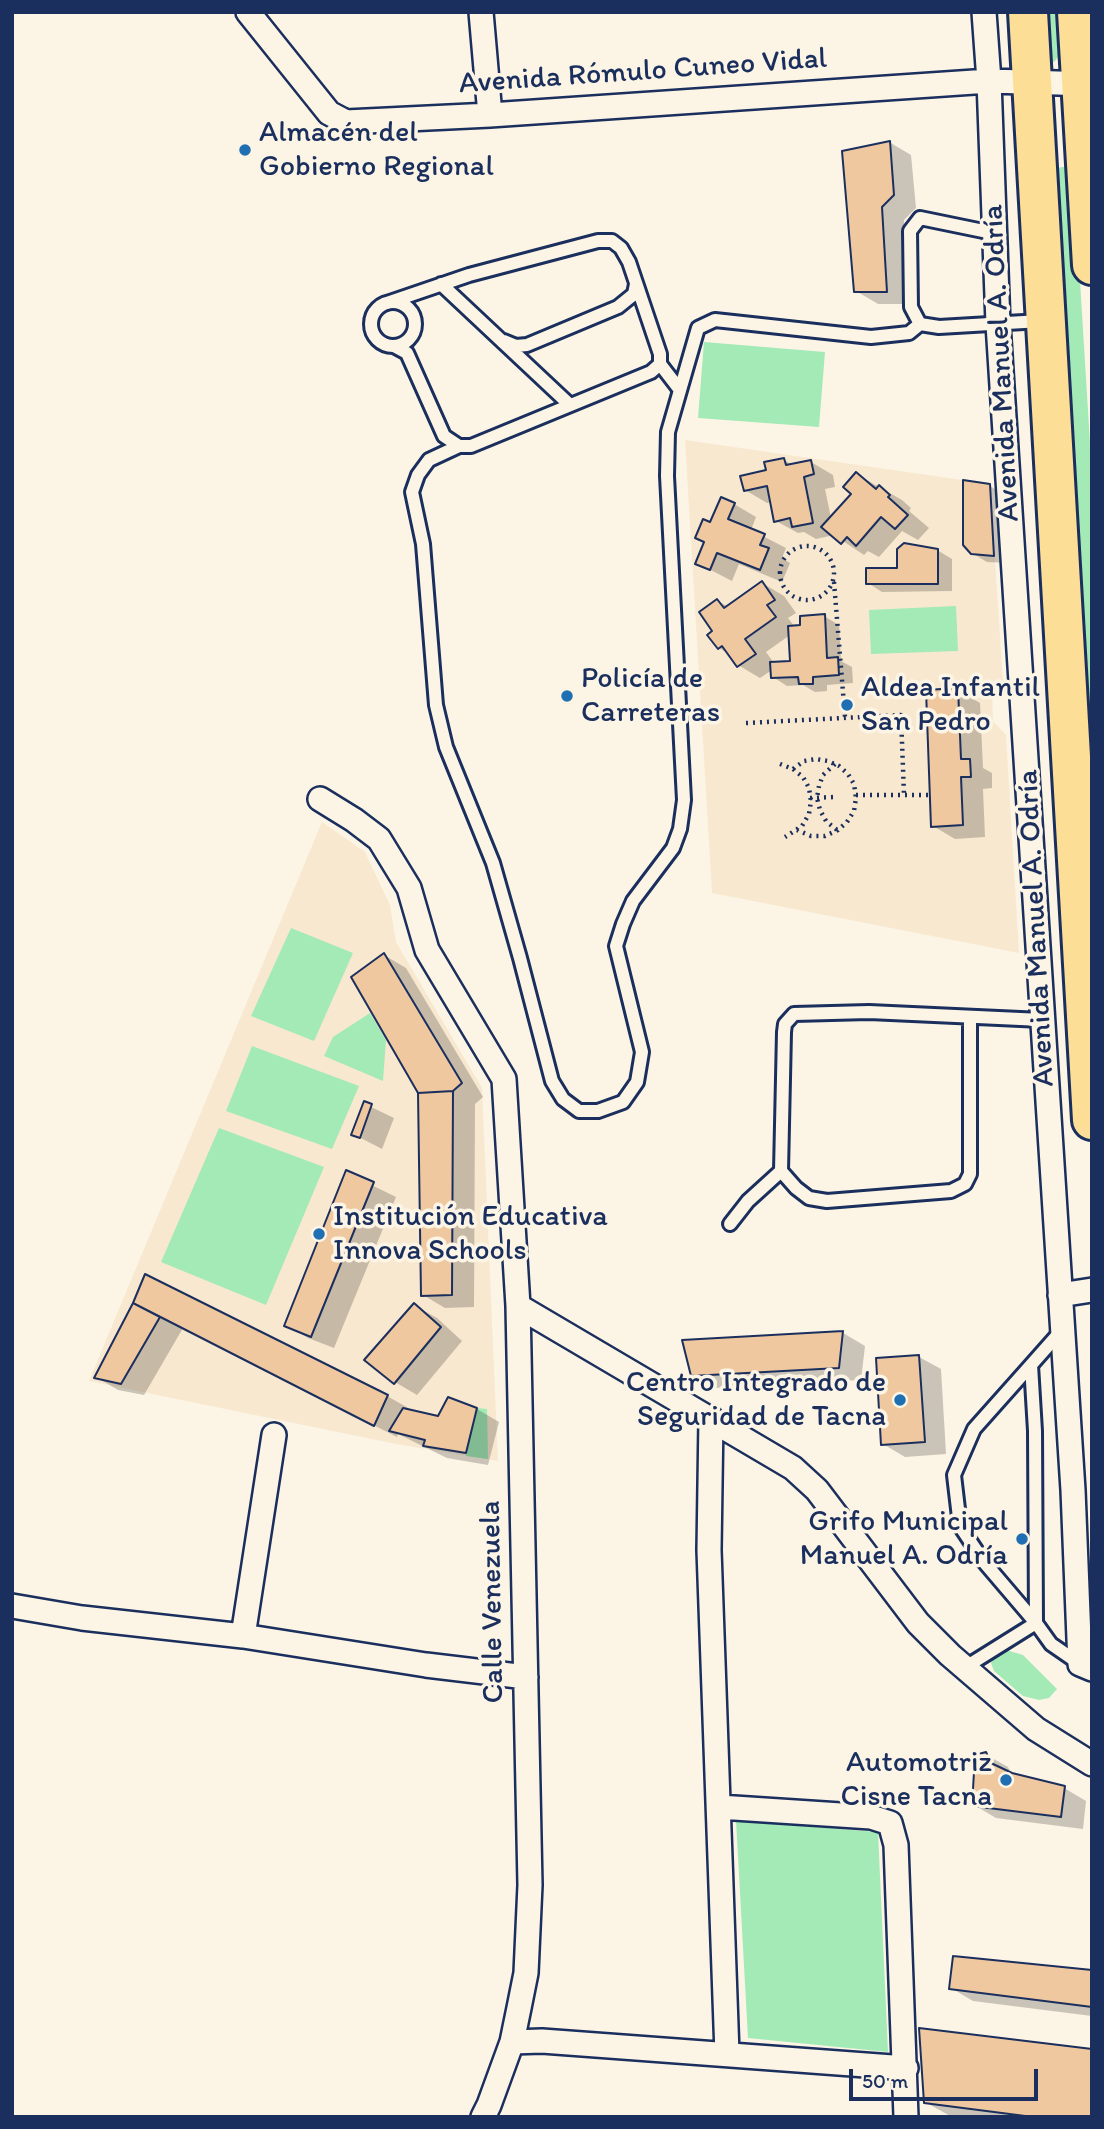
<!DOCTYPE html>
<meta charset="utf-8">
<style>
body{margin:0}
#map{position:relative;width:1104px;height:2129px;overflow:hidden;background:#fcf5e5;font-family:Itim,sans-serif}
canvas{display:block}
.frame{position:absolute;inset:0;border:14px solid #1b2f5e;pointer-events:none}
.scale{position:absolute;left:849px;top:2069px;width:189px;height:32px;box-sizing:border-box;border:4px solid #1b2f5e;border-top:0;padding-left:9px;font-size:21px;line-height:24px;white-space:nowrap;color:#1b2f5e;-webkit-text-stroke:5px #fcf5e5;paint-order:stroke}
</style>
<div id="map">
<canvas width="1104" height="2129"></canvas>
<div class="frame"></div>
<div class="scale">50 m</div>
</div>
<script>
const g = document.querySelector('canvas').getContext('2d');
g.lineJoin = 'round';
function fill(path, color) { g.fillStyle = color; g.fill(path, 'evenodd'); }
const toPath = rows => new Path2D(rows.map(r => 'M' + r).join(''));
function stroke(path, color, width, dash) { g.strokeStyle = color; g.lineWidth = width; g.lineCap = dash ? 'butt' : 'round'; g.setLineDash(dash || []); g.stroke(path); }
function drawText(font, color, halo, rows, align = 'center') {
  g.font = font + ' Itim,sans-serif'; g.lineWidth = 7; g.setLineDash([]); g.textBaseline = 'middle'; g.strokeStyle = halo; g.fillStyle = color; for (const [text, x, y, turn = 0] of rows) {
    g.save(); g.translate(x, y); g.rotate((+turn || 0) * Math.PI / 180); g.textAlign = isNaN(turn) ? turn : align; if (halo) g.strokeText(text, 0, 0); g.fillText(text, 0, 0); g.restore();
  }
}
fill(toPath([
 [685,440,990,484,1003,681,992,689,993,721,1006,735,1019,953,712,893],
 [322,822,365,852,390,905,396,942,482,1088,498,1461,396,1444,89,1381]
]), '#f8e8d0');
fill(toPath([
 [1039,12,1056,12,1058,57,1054,62,1045,61],
 [1061,167,1073,167,1092,476,1092,937,1048,176],
 [704,342,825,352,819,427,698,418],
 [956,606,958,651,871,654,869,610],
 [291,928,353,953,314,1041,251,1016],
 [370,1013,386,1040,383,1081,324,1056,333,1037],
 [252,1046,359,1086,332,1149,226,1111],
 [219,1128,324,1167,266,1305,161,1262],
 [477,1408,487,1409,488,1459,466,1456],
 [1006,1650,1023,1655,1057,1689,1049,1698,1039,1700,1023,1696,994,1671,991,1663,995,1655],
 [736,1821,878,1832,888,2052,748,2038]
]), '#a3eab7');
fill(toPath([
 [889,142,911,155,916,208,904,220,908,304,878,304,856,291],
 [784,460,794,466,811,462,833,475,835,487,825,489,831,518,853,494,856,474,902,500,911,508,909,511,929,528,918,540,902,531,879,557,868,551,864,555,834,535,816,539,804,532,798,533,776,521,772,502,767,503,745,490],
 [990,486,1004,495,1009,563,987,562,972,553],
 [734,504,756,517,751,530,786,548,782,558,790,563,782,582,739,564,732,581,697,563,711,524],
 [937,550,952,559,952,591,882,592,868,583],
 [762,583,784,596,796,613,788,618,795,627,824,616,839,625,841,661,852,667,853,683,827,685,827,691,815,692,803,685,787,686,773,677,772,670,760,678,738,665,731,655,719,648,715,632,717,601,729,607],
 [790,635,792,662,774,663,766,652],
 [958,690,980,703,983,768,992,773,992,788,983,789,985,837,955,839,933,826],
 [384,955,406,968,483,1097,475,1104,474,1307,445,1308,423,1295,420,1093],
 [365,1104,394,1118,382,1149,353,1134],
 [347,1173,396,1197,334,1348,308,1338,286,1325],
 [146,1276,387,1396,410,1409,409,1411,439,1418,477,1409,499,1422,488,1465,447,1458,398,1434,397,1437,183,1328,144,1395,118,1390,96,1377,135,1304],
 [415,1306,437,1318,462,1341,417,1395,395,1382],
 [843,1333,865,1346,861,1380,715,1388,693,1375,684,1341],
 [919,1357,941,1369,946,1454,905,1457,883,1444],
 [985,1754,1008,1767,1012,1775,1064,1788,1086,1801,1083,1829,996,1818,974,1805],
 [1092,1972,1092,2016,973,2001,951,1988],
 [925,2102,1092,2117,952,2117]
]), '#0003');
const building = toPath([
 [890,141,894,195,882,207,887,292,854,292,842,151,890,141],
 [784,458,786,465,811,460,814,474,804,477,813,523,792,527,790,518,774,522,767,486,744,491,740,476,766,470,764,462,784,458],
 [856,472,876,489,879,485,890,495,888,497,908,515,895,529,881,517,856,546,847,537,841,544,821,527,851,494,843,487,856,472],
 [963,480,990,484,994,556,971,554,963,545,963,480],
 [721,497,735,503,728,519,765,534,760,545,769,548,760,570,717,553,710,570,695,564,704,542,695,538,703,519,710,522,721,497],
 [904,543,938,549,938,584,866,584,866,568,897,568,897,549,904,543],
 [762,581,775,600,767,605,776,617,745,639,756,654,737,667,722,646,718,649,707,635,712,631,699,612,717,599,724,608,762,581],
 [825,614,827,658,838,657,839,675,813,677,813,684,799,684,798,677,771,678,770,662,790,661,788,626,800,625,800,616,825,614],
 [958,688,961,759,970,759,971,777,961,777,963,825,931,827,926,690,958,688],
 [384,953,462,1083,453,1091,418,1093,351,977,384,953],
 [453,1091,452,1295,421,1296,418,1093,453,1091],
 [364,1101,372,1104,360,1138,351,1135,364,1101],
 [346,1170,374,1182,311,1337,284,1326,346,1170],
 [145,1274,388,1395,374,1426,133,1303,145,1274],
 [133,1303,160,1317,121,1384,94,1378,133,1303],
 [414,1303,441,1327,394,1384,364,1360,414,1303],
 [843,1331,839,1368,691,1376,682,1340,843,1331],
 [919,1355,925,1442,881,1445,876,1358,919,1355],
 [448,1397,477,1408,466,1453,423,1446,425,1440,389,1431,403,1408,438,1416,448,1397],
 [986,1752,991,1763,1012,1773,1065,1786,1061,1817,972,1806,975,1755,986,1752],
 [953,1956,1092,1970,1092,2007,949,1989,953,1956],
 [919,2028,1092,2049,1092,2117,1033,2117,924,2103,919,2028]
]);
fill(building, '#efc89f');
stroke(building, '#1b2f5e', 2);
const lane = toPath([
 [993,233,920,218,910,231,911,307,920,324,939,327,1041,321],
 [441,284,570,405],
 '371 324a22 22 0 1 1 44 0a22 22 0 1 1-44 0Z',
 [387,303,469,275,598,241,612,241,621,248,629,262,660,354,660,364,651,372,471,446,459,446,444,436,407,353,394,346],
 [504,341,516,346,527,345,618,307,634,294,636,284],
 [660,364,680,390],
 [459,446,429,460,418,475,412,492,423,544,436,705,446,747,493,863,520,958,552,1081,563,1099,579,1111,598,1111,623,1102,637,1082,642,1052,616,946,623,924,633,901,673,848,680,829,684,800,667,476,668,432,698,328,715,320,871,337,909,333,920,324],
 [970,1017,970,1174,965,1184,951,1191,827,1201,809,1198,796,1188,781,1171,784,1032,785,1024,794,1014,869,1012,1042,1020],
 [730,1224,748,1201,781,1171],
 [1062,1330,1031,1365,1035,1431,1036,1623,1051,1644,1080,1664],
 [964,1668,1036,1623,984,1562,960,1526,954,1475,974,1429,1031,1365]
]);
const street = toPath([
 [248,12,329,113,346,122,490,115,989,81,1092,84],
 [481,12,490,115],
 [984,12,989,81,998,324,1073,1490,1080,1664,1092,1669],
 [320,799,354,820,379,839,409,888,427,950,504,1079,518,1306,530,1885,526,1973,519,2008,512,2042,489,2105,483,2117],
 [1060,1295,1092,1290],
 [518,1306,793,1468,817,1490,918,1623,950,1655,1036,1729,1092,1764],
 [711,1418,709,1550,727,2054],
 [12,1606,82,1618,243,1636,426,1665,526,1677],
 [243,1636,274,1435],
 [719,1807,871,1817,890,1823,896,1845,906,2117],
 [512,2042,542,2041,906,2068]
]);
const highway = toPath([
 [1028,12,1092,1120],
 [1077,12,1092,265]
]);
stroke(lane, '#1b2f5e', 18);
stroke(street, '#1b2f5e', 28);
stroke(highway, '#1b2f5e', 44);
stroke(toPath([
 '780 573a27 27 0 1 1 54 0a27 27 0 1 1-54 0Z',
 [834,582,845,717],
 [746,723,901,715,904,795],
 [780,764,793,769,803,777,809,788,811,801,809,814,802,826,785,837],
 [835,764,823,775,819,786,817,798,820,810,826,821,837,830],
 [793,769,804,761,816,759,828,761,839,766,848,774,854,784,856,798,854,811,847,822,838,830,825,836,811,836,797,830],
 [856,795,930,795],
 [810,798,835,797]
]), '#1b2f5e', 4.5, [2, 5]);
stroke(lane, '#fcf5e5', 12);
stroke(street, '#fcf5e5', 23);
stroke(highway, '#fcde96', 38);
for (const [x, y, r, color] of [
 [245,150,7,"#1f6fb2"],
 [567,696,7,"#1f6fb2"],
 [847,705,7,"#1f6fb2"],
 [319,1234,7,"#1f6fb2"],
 [900,1400,7,"#1f6fb2"],
 [1022,1539,7,"#1f6fb2"],
 [1006,1780,7,"#1f6fb2"]
]) { const dot = new Path2D(); dot.arc(x, y, r, 0, 2 * Math.PI); g.fillStyle = color; g.fill(dot); stroke(dot, '#fcf5e5', 2.5); }
drawText('30px', '#1b2f5e', '#fcf5e5', [
 ["Avenida Rómulo Cuneo Vidal",643,72,-4],
 ["Avenida Manuel A. Odría",1002,363,-93],
 ["Avenida Manuel A. Odría",1037,928,-93],
 ["Calle Venezuela",493,1602,-91]
]);
drawText('30px', '#1b2f5e', '#fcf5e5', [
 ["Almacén del",259,133],
 ["Gobierno Regional",259,167],
 ["Policía de",581,679],
 ["Carreteras",581,713],
 ["Aldea Infantil",861,688],
 ["San Pedro",861,722],
 ["Institución Educativa",333,1217],
 ["Innova Schools",333,1251],
 ["Centro Integrado de",886,1383,"right"],
 ["Seguridad de Tacna",886,1417,"right"],
 ["Grifo Municipal",1008,1522,"right"],
 ["Manuel A. Odría",1008,1556,"right"],
 ["Automotriz",992,1763,"right"],
 ["Cisne Tacna",992,1797,"right"]
], 'left');
</script>
